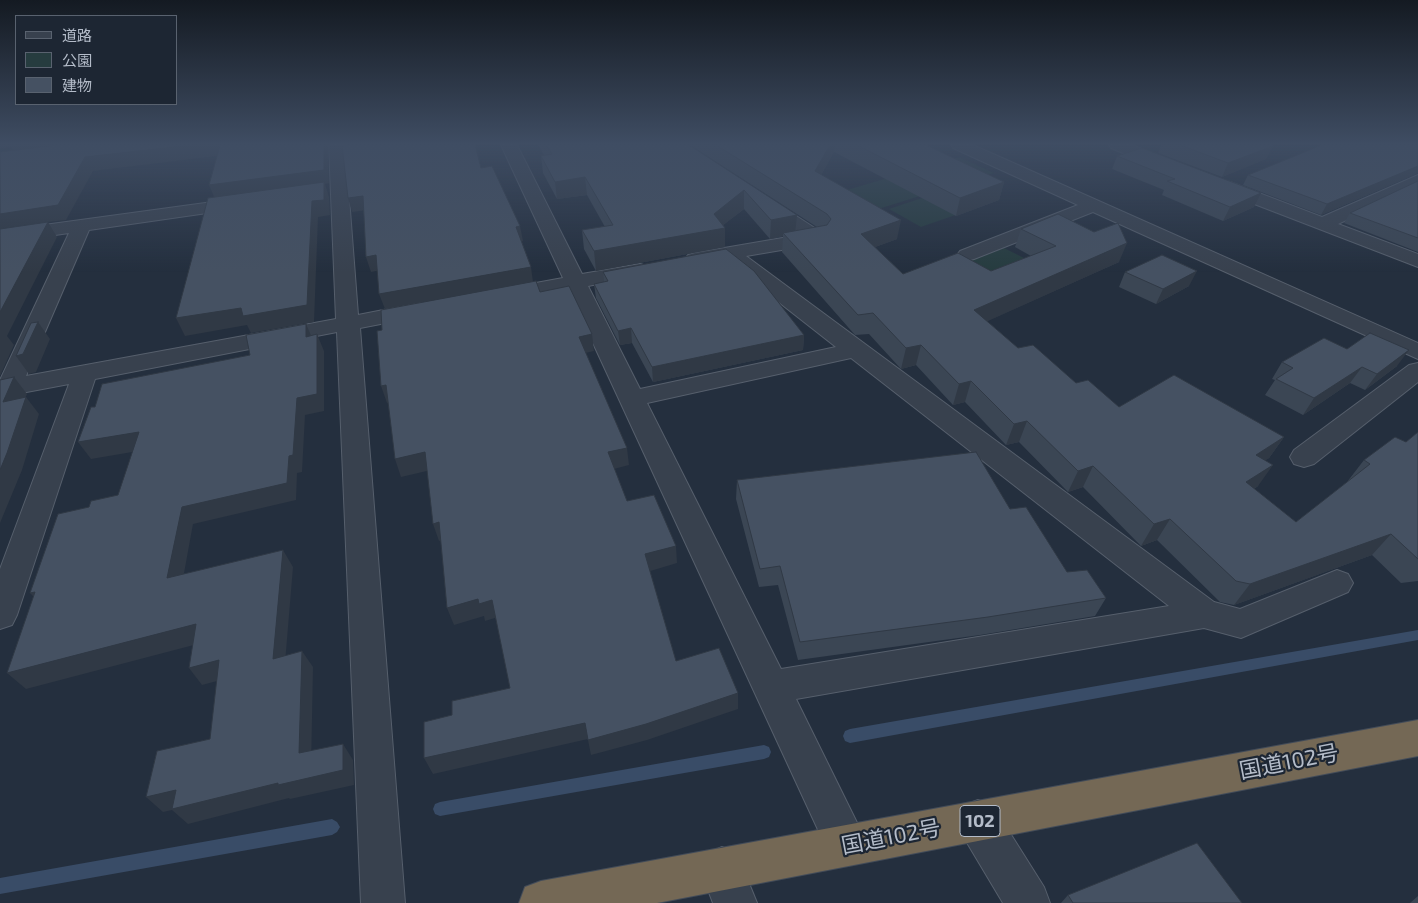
<!DOCTYPE html>
<meta charset="utf-8">
<style>
body{margin:0}
#map{position:relative;width:1418px;height:903px;overflow:hidden;background:#242f3e;font-family:"Exo 2","Noto Sans JP",sans-serif}
canvas{display:block}
.legend{position:absolute;left:15px;top:15px;width:162px;height:90px;box-sizing:border-box;background:#1d2633;border:1px solid #59626f;margin:0;padding:6px 9px;list-style:none;font-size:15px;color:#b4bcc9}
.legend li{display:flex;align-items:center;gap:10px;height:25px}
.legend b{width:25px;border:1px solid #59626f}
</style>
<div id="map">
<canvas width="1418" height="903"></canvas>
<ul class="legend">
<li><b style="height:6px;background:#38414e"></b>道路</li>
<li><b style="height:14px;background:#263c3f"></b>公園</li>
<li><b style="height:14px;background:#455162"></b>建物</li>
</ul>
</div>
<script>
const g = document.querySelector('canvas').getContext('2d');
g.lineJoin = 'round';
function fill(path, color) { g.fillStyle = color; g.fill(path, 'evenodd'); }
const toPath = rows => new Path2D(rows.map(r => 'M' + r).join(''));
function stroke(path, color, width, dash) { g.strokeStyle = color; g.lineWidth = width; g.lineCap = dash ? 'butt' : 'round'; g.setLineDash(dash || []); g.stroke(path); }
function drawText(font, color, halo, rows, align = 'center') {
  g.font = font + ' "Exo 2","Noto Sans JP",sans-serif'; g.lineWidth = 4.5; g.setLineDash([]); g.textBaseline = 'middle'; g.strokeStyle = halo; g.fillStyle = color; for (const [text, x, y, turn = 0] of rows) {
    g.save(); g.translate(x, y); g.rotate((+turn || 0) * Math.PI / 180); g.textAlign = isNaN(turn) ? turn : align; if (halo) g.strokeText(text, 0, 0); g.fillText(text, 0, 0); g.restore();
  }
}
fill(toPath([
 [959,157,994,173,859,215,823,197],
 [937,193,970,210,921,227,889,209],
 [1004,248,1034,263,997,278,968,262]
]), '#263c3f');
fill(toPath([
 [1418,630,1418,640,850,743,845,741,843,736,845,731,850,729,1418,630],
 [764,745,769,747,771,752,769,757,764,759,440,816,435,814,433,809,435,804,440,802,764,745],
 [332,819,337,822,340,827,337,832,332,835,0,894,0,878,332,819]
]), '#394c67');
const minor = toPath([
 [329,145,345,145,358,315,419,303,427,305,430,310,427,315,360,328,405,903,361,903,337,332,95,379,17,615,12,625,0,629,0,569,69,384,0,397,0,380,69,233,0,243,0,231,242,198,248,199,251,203,248,207,242,208,89,230,26,376,336,319,329,145],
 [501,145,517,145,582,274,640,264,647,266,650,270,647,274,588,286,640,389,836,347,725,260,695,265,688,263,685,259,688,255,695,253,800,235,755,203,758,199,764,198,770,199,824,234,827,238,824,242,817,244,746,256,1214,602,1240,609,1337,570,1348,574,1353,583,1348,592,1241,638,1204,628,796,699,868,845,862,860,847,866,832,860,568,289,503,301,495,300,492,295,495,290,503,289,563,278,501,145],
 [851,358,1169,606,781,669,647,403,851,358],
 [951,145,973,145,1418,343,1418,359,1093,212,974,259,967,261,960,259,957,255,960,251,1078,205,953,148,951,145],
 [1109,145,1132,145,1173,161,1175,165,1173,169,1161,169,1111,148,1109,145],
 [1418,175,1418,186,1338,224,1418,254,1418,267,1218,190,1215,186,1218,182,1224,181,1230,182,1322,217,1418,175],
 [1418,363,1418,382,1314,464,1304,467,1294,464,1290,457,1294,450,1409,365,1418,363],
 [978,800,993,806,1044,887,1050,903,1003,903,963,836,957,821,963,806,978,800],
 [722,847,737,854,757,903,713,903,700,869,707,854,722,847]
]);
const highway = toPath([
 [1418,720,1418,756,657,903,519,903,525,887,541,881,1418,720]
]);
stroke(minor, '#565f6c', 2);
stroke(highway, '#434c59', 2);
fill(minor, '#38414e');
fill(highway, '#746855');
fill(toPath([
 [538,145,689,145,795,231,817,227,690,145,926,145,1004,182,999,200,956,216,834,152,821,175,897,239,875,247,903,274,991,271,1031,256,1015,247,1021,229,1119,262,987,321,1018,348,1076,383,1119,407,1284,437,1269,458,1265,460,1258,486,1254,489,1296,522,1347,482,1364,460,1406,442,1418,432,1418,581,1401,583,1372,555,1234,605,1220,602,1157,540,1141,546,1083,487,1068,492,1019,442,1006,445,965,402,953,405,916,365,901,369,869,334,855,335,782,252,783,236,770,239,744,209,723,225,725,228,725,247,596,271,584,249,582,230,605,227,587,195,557,199,543,173,541,156,544,155],
 [1161,145,1271,145,1273,146,1266,159,1222,177,1158,153],
 [1418,145,1418,173,1321,215,1243,185,1248,175],
 [1117,156,1254,207,1223,221,1162,195,1164,190,1112,169],
 [1418,181,1418,252,1344,223,1350,213],
 [603,272,804,335,803,350,653,382,632,343,620,345,596,298,594,284,604,282],
 [1125,272,1189,286,1156,304,1119,287],
 [1347,349,1397,366,1365,390,1350,383,1303,415,1265,395,1275,380,1272,379,1282,362],
 [737,480,1010,509,1067,572,1106,598,1095,616,980,635,798,660,778,585,759,587,736,499],
 [1068,895,1242,903,1061,903],
 [1418,896,1418,903,1410,903]
]), '#3b4654');
fill(toPath([
 [0,145,60,145,13,151,11,147,0,149],
 [191,145,222,145,226,155,93,171,66,220,48,222,57,237,7,336,14,345,0,376,0,214,85,157],
 [324,145,328,145,329,183,325,184,329,197,330,215,318,217,314,322,251,333,247,325,185,336,176,318,215,199,209,185],
 [830,145,835,145,834,152,813,189,815,171],
 [1273,146,1266,159,1222,177,1228,163],
 [1418,166,1418,173,1321,215,1327,204],
 [585,177,587,195,557,199,555,182],
 [1004,182,999,200,956,216,960,198],
 [744,190,744,209,718,229,725,228,725,247,596,271,594,251,714,214],
 [1261,193,1254,207,1223,221,1230,207],
 [363,196,367,210,352,212,348,198],
 [797,215,795,234,783,233,783,236,770,239,771,220],
 [901,220,897,239,859,253,861,234],
 [520,226,523,241,519,242,516,227],
 [1127,243,1119,262,968,330,974,310],
 [376,255,381,270,371,272,366,257],
 [531,267,533,282,385,309,379,294],
 [1197,271,1189,286,1156,304,1163,289],
 [38,322,50,339,36,372,29,374,16,356],
 [306,324,313,340,306,337],
 [631,328,632,343,620,345,618,331],
 [317,334,324,351,324,411,305,415,302,472,297,473,296,500,193,524,180,595,167,578,182,507,289,456,297,398],
 [592,334,594,351,581,354,579,337],
 [804,335,803,350,653,382,652,367],
 [921,345,916,365,901,369,906,348],
 [1409,350,1397,366,1365,390,1377,374],
 [1362,367,1350,383,1303,415,1314,398],
 [14,377,27,394,17,418,3,402],
 [971,381,965,402,953,405,959,384],
 [386,385,392,402,387,403,381,386],
 [26,397,39,414,22,470,0,523,0,470],
 [1027,421,1019,442,1006,445,1014,424],
 [139,432,150,449,91,459,78,442],
 [1284,437,1269,458,1242,476,1256,455],
 [627,448,629,465,610,470,608,452],
 [425,452,431,470,401,477,395,459],
 [1273,465,1258,486,1232,504,1246,482],
 [1093,466,1083,487,1068,492,1078,471],
 [1170,519,1157,540,1141,546,1154,524],
 [439,522,446,539,439,541,433,524],
 [1391,534,1372,555,1234,605,1250,584],
 [676,546,677,563,647,572,645,554],
 [283,550,293,567,284,675,273,659],
 [35,592,46,609,30,593],
 [478,599,492,600,498,617,485,621,484,616,454,625,447,608],
 [196,624,209,641,26,689,7,673],
 [302,651,313,667,311,769,299,753],
 [219,660,232,677,202,685,189,668],
 [738,693,738,709,647,740,591,755,588,740],
 [585,723,588,739,433,774,424,758],
 [343,744,353,760,354,785,290,799,289,798,188,824,172,810,163,812,146,797,176,790,278,783]
]), '#303945');
const building = toPath([
 [57,145,191,145,85,157,58,205,0,214,0,152,57,145],
 [220,145,324,145,324,170,209,185,220,145],
 [342,145,475,145,481,168,492,166,520,226,516,227,531,267,379,294,376,255,366,257,363,196,348,198,342,145],
 [546,145,689,145,797,215,771,220,744,190,714,214,725,228,594,251,582,230,613,225,585,177,555,182,541,156,552,154,546,145],
 [716,145,830,145,815,171,901,220,861,234,903,274,958,253,991,271,1056,246,1021,229,1058,214,1094,232,1118,223,1127,243,974,310,1018,348,1033,345,1076,383,1088,380,1119,407,1174,375,1284,437,1256,455,1273,465,1246,482,1296,522,1370,464,1364,460,1395,437,1406,442,1418,432,1418,559,1391,534,1250,584,1236,581,1170,519,1154,524,1093,466,1078,471,1027,421,1014,424,971,381,959,384,921,345,906,348,873,313,858,315,783,233,827,225,831,219,827,214,716,145],
 [857,145,926,145,1004,182,960,198,857,145],
 [1180,145,1271,145,1273,146,1228,163,1180,145],
 [1322,145,1418,145,1418,166,1327,204,1248,175,1322,145],
 [1142,148,1261,193,1230,207,1167,181,1175,179,1117,156,1142,148],
 [1418,181,1418,238,1350,213,1418,181],
 [324,182,324,200,312,201,307,305,243,316,241,308,176,318,208,198,324,182],
 [48,222,0,312,0,229,48,222],
 [726,249,754,271,804,335,652,367,631,328,618,331,594,284,608,281,603,272,726,249],
 [1162,255,1197,271,1163,289,1125,272,1162,255],
 [536,281,540,292,569,286,592,334,579,337,627,448,608,452,627,501,654,495,676,546,645,554,676,661,719,648,738,693,646,724,588,740,585,723,424,758,424,722,452,715,452,701,510,688,492,600,479,604,478,599,447,608,439,522,433,524,425,452,395,459,386,385,381,386,377,331,382,330,381,310,536,281],
 [38,322,23,354,16,356,31,323,38,322],
 [306,324,306,337,317,334,317,394,297,398,293,455,289,456,287,483,182,507,167,578,283,550,273,659,302,651,299,753,343,744,343,770,278,785,278,783,172,809,176,790,146,797,157,751,210,739,219,660,189,668,196,624,7,673,35,592,30,593,58,514,89,507,91,501,118,495,139,432,78,442,91,407,95,407,102,384,250,355,246,335,306,324],
 [1370,333,1409,350,1377,374,1362,367,1314,398,1276,379,1293,368,1282,362,1324,338,1347,349,1370,333],
 [14,377,3,402,26,397,7,453,0,470,0,380,14,377],
 [976,452,1010,509,1026,507,1067,572,1087,570,1106,598,988,617,800,642,780,566,760,569,737,480,976,452],
 [1197,843,1242,903,1073,903,1068,895,1197,843]
]);
fill(building, '#455162');
stroke(building, '#303945', 1);
const sky = g.createLinearGradient(0, 0, 0, 272);
sky.addColorStop(0, '#141a22');
sky.addColorStop(0.53, '#3f4d63');
sky.addColorStop(1, '#3f4d6300');
g.fillStyle = sky;
g.fillRect(0, 0, 1418, 272);
for (const [x, y, w] of [
 [980,821,40]
]) { const box = new Path2D(); box.roundRect(x - w / 2, y - 15.5, w, 31, 4); g.fillStyle = '#1d2633'; g.fill(box); stroke(box, '#b4bcc9', 1); }
drawText('bold 18px', '#b4bcc9', null, [
 ["102",980,821]
]);
drawText('22px', '#b4bcc9', '#1d2633', [
 ["国道102号",1289,762,-11],
 ["国道102号",891,837,-11]
]);
</script>
